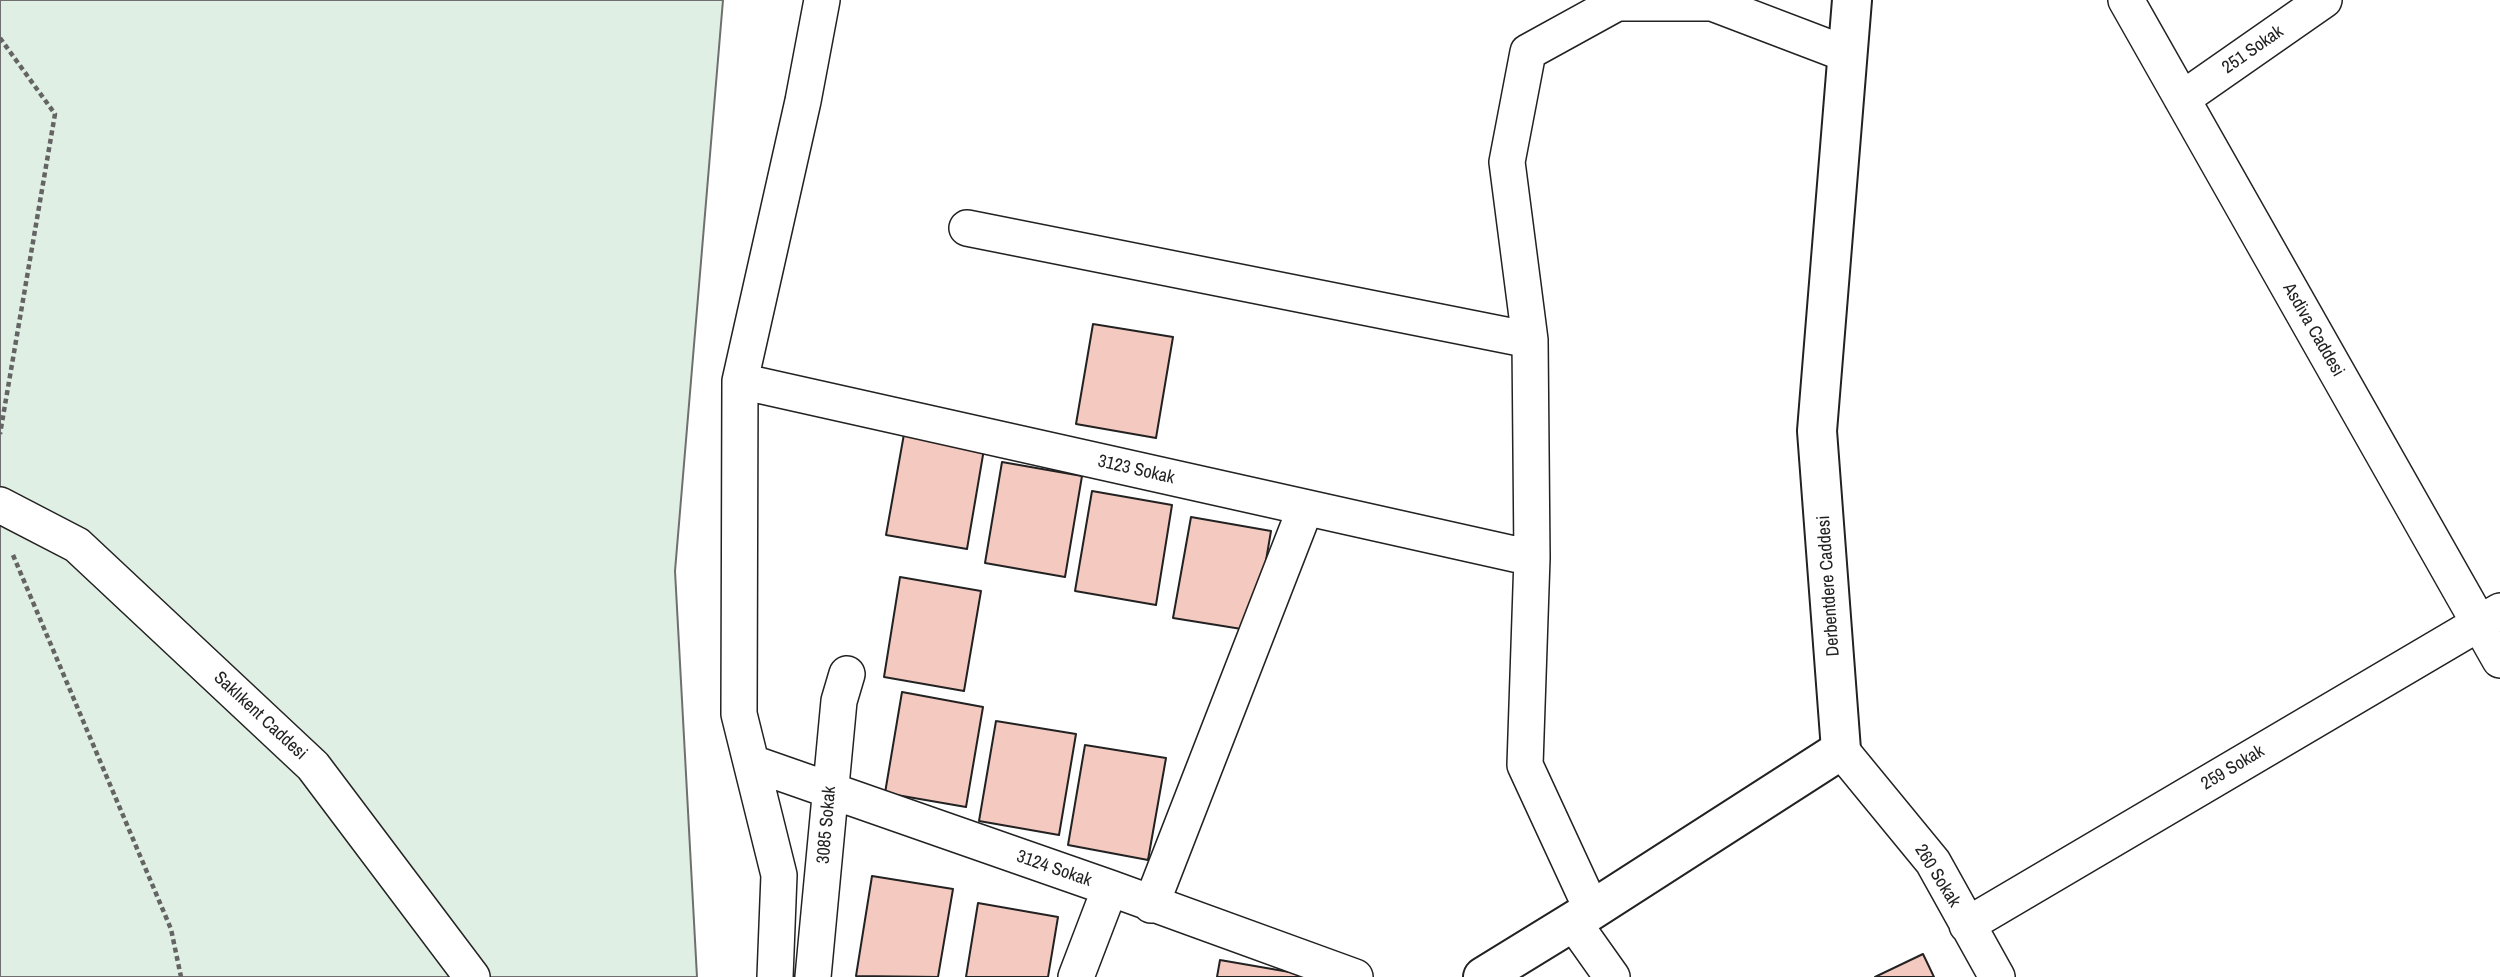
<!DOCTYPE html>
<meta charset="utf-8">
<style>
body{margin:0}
canvas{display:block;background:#fff}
</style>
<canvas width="2500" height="977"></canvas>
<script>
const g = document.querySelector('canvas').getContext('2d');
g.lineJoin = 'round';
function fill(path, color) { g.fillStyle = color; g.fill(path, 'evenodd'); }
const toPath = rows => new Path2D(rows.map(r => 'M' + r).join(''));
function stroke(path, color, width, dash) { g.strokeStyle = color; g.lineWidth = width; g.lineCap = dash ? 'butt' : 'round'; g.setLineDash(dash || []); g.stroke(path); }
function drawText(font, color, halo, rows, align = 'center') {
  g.font = font + ' "Archivo Narrow",sans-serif'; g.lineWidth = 5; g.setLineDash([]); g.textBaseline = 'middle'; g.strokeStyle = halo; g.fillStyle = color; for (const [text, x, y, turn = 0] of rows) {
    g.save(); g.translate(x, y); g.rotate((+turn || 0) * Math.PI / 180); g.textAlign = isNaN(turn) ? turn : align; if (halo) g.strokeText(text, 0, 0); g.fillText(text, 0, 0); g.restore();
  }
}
const green = toPath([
 [0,0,723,0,675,571,697,977,0,977,0,0]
]);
fill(green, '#e0efe3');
stroke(green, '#6f6f6f', 2);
const building = toPath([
 [1093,324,1173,337,1156,438,1076,424,1093,324],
 [904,434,984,449,967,549,886,535,904,434],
 [1002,462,1082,476,1065,577,985,563,1002,462],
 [1092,491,1172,505,1156,605,1075,591,1092,491],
 [1191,517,1271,531,1254,631,1173,618,1191,517],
 [900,577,981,591,964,691,884,677,900,577],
 [902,692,983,707,966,807,885,793,902,692],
 [996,721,1076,734,1059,835,979,821,996,721],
 [1085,745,1166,758,1148,860,1068,845,1085,745],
 [872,876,953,889,938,977,856,976,872,876],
 [978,903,1058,917,1048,977,966,977,978,903],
 [1923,954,1934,977,1875,977,1923,954],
 [1220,960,1301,974,1300,977,1217,977,1220,960]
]);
fill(building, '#f3c9c0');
stroke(building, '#222', 2);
const street = toPath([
 [2126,0,2500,660],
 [2182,99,2324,0],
 [967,228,1530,340],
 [740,381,1532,558],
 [0,505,77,545,313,766,472,977],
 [1841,750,1933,862,1997,977],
 [752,763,1110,888,1355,977],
 [1151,905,1305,509],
 [1592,910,1525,765,1532,558,1530,340,1507,162,1528,52,1617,3,1712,3,1846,54],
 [1573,922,1612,977],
 [1967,925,2500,611],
 [775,977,779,875,739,714,740,381,803,101,822,0],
 [813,977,839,701,847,674],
 [1076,977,1110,888]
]);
const secondary = toPath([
 [1483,977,1592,910,1841,750,1817,431,1852,0]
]);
stroke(street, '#222', 38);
stroke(secondary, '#222', 42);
stroke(toPath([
 [0,38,55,114,0,434],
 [13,555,171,929,181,977]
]), '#646464', 4.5, [5, 3.5]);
stroke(street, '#fff', 35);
stroke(secondary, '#fff', 38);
drawText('18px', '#222', '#fff', [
 ["251 Sokak",2253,50,-35],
 ["Asdiva Caddesi",2313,330,60],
 ["3123 Sokak",1136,470,13],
 ["Derbentdere Caddesi",1829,586,-94],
 ["Saklıkent Caddesi",260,716,43],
 ["259 Sokak",2233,768,-31],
 ["3085 Sokak",827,825,-85],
 ["3124 Sokak",1054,869,19],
 ["260 Sokak",1937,876,58]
]);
</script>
